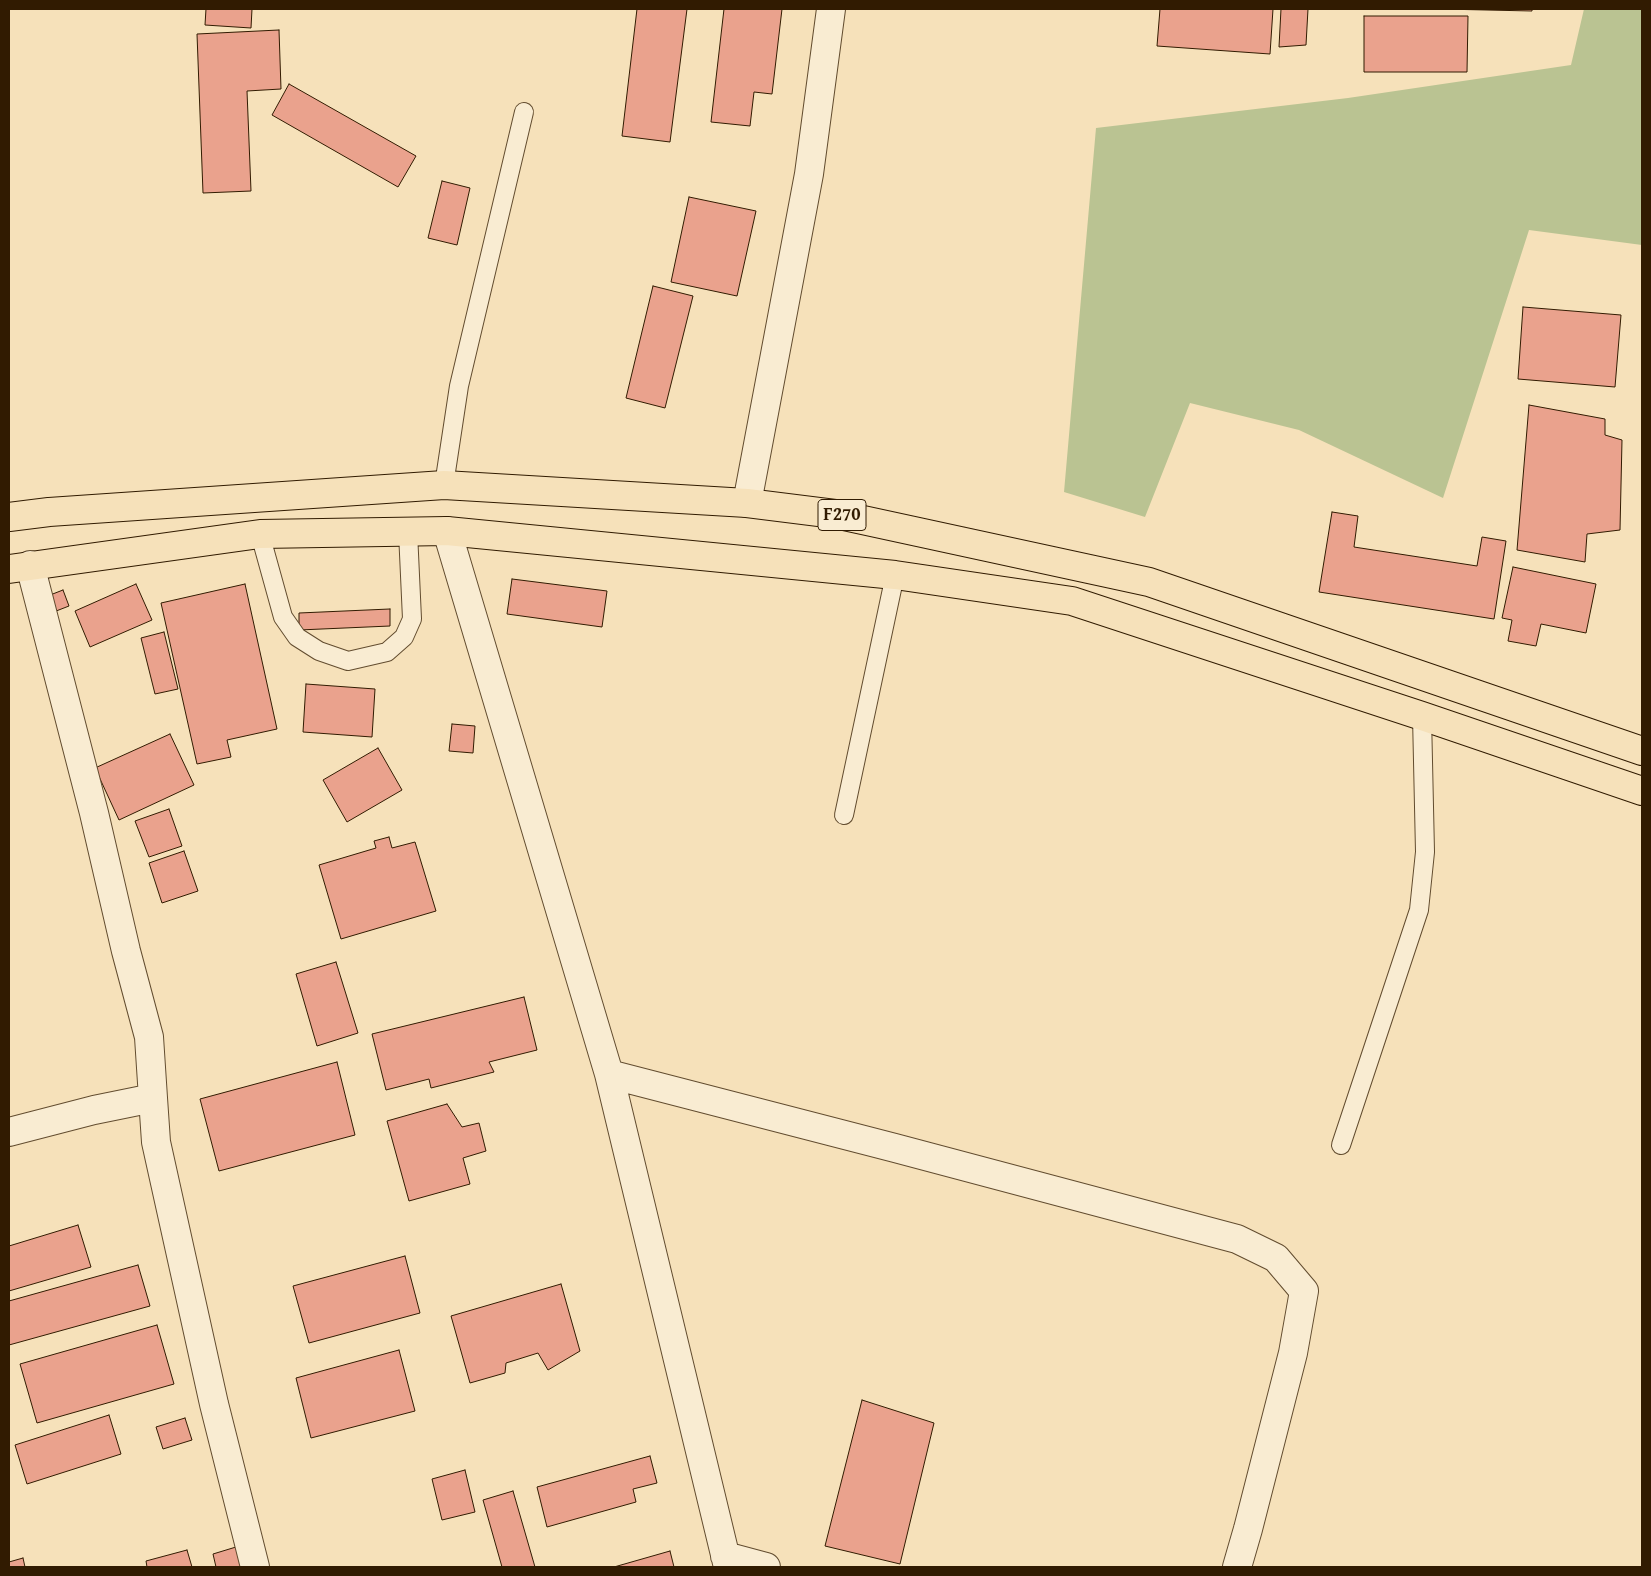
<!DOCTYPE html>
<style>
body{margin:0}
#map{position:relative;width:1651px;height:1576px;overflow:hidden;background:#f6e1ba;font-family:"Gentium Book Plus",serif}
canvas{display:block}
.frame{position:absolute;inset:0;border:10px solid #311b01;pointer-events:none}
</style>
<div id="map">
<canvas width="1651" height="1576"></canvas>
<div class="frame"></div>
</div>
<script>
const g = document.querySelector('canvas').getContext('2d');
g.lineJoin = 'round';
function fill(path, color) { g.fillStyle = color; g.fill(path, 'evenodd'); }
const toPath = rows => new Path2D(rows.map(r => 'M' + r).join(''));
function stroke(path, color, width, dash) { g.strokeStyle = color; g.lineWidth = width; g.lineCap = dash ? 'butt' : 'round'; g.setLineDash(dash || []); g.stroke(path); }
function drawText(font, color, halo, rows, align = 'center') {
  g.font = font + ' "Gentium Book Plus",serif'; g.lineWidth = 4; g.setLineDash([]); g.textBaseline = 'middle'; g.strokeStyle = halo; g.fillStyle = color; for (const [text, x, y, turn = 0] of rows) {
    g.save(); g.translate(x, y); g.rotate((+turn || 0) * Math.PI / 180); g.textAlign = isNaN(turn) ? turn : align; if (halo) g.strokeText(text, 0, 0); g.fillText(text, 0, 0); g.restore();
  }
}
fill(toPath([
 [1584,9,1642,9,1642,245,1529,230,1443,498,1299,430,1190,403,1145,517,1064,492,1096,128,1348,98,1571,65]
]), '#bac392');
const building = toPath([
 [206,9,252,9,251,28,205,25,206,9],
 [637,9,687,9,670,142,622,136,637,9],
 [724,9,782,9,772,94,754,92,750,126,711,122,724,9],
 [1160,9,1273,9,1270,54,1157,46,1160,9],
 [1281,9,1308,9,1306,45,1279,47,1281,9],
 [1441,9,1532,9,1532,11,1441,9],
 [1364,16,1468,16,1467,72,1364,72,1364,16],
 [279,30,281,89,247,91,251,191,203,193,197,34,279,30],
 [289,84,416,156,398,187,272,115,289,84],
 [442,181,470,188,457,245,428,238,442,181],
 [689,197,756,211,737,296,671,282,689,197],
 [653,286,693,296,665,408,626,398,653,286],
 [1523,307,1621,315,1615,387,1518,379,1523,307],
 [1529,405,1605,419,1605,435,1622,440,1620,530,1587,534,1585,562,1517,550,1529,405],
 [1332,512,1358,516,1354,547,1477,566,1482,537,1506,541,1494,619,1319,592,1332,512],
 [1513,567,1596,584,1586,633,1541,624,1536,646,1508,641,1512,620,1502,618,1513,567],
 [512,579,607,591,602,627,507,614,512,579],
 [136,584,152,620,90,647,75,611,136,584],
 [245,584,277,729,227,740,231,757,197,764,161,603,245,584],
 [63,590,69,606,51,613,45,597,63,590],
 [390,609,390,626,299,630,299,613,390,609],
 [164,632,178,689,155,694,141,638,164,632],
 [306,684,375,689,372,737,303,732,306,684],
 [452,724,475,726,473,753,449,751,452,724],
 [170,734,194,785,119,820,95,768,170,734],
 [378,748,402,790,347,822,323,780,378,748],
 [169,809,182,846,149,857,135,821,169,809],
 [389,837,392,848,415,842,436,911,341,939,319,865,376,848,374,841,389,837],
 [184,851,198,891,162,903,149,863,184,851],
 [336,962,358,1033,317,1046,296,974,336,962],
 [524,997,537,1050,489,1062,494,1072,431,1088,429,1079,386,1090,372,1034,524,997],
 [337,1062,355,1135,219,1171,200,1099,337,1062],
 [447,1104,462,1127,479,1123,486,1151,463,1158,470,1184,409,1201,387,1121,447,1104],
 [78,1225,91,1267,9,1291,9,1246,78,1225],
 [405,1256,420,1313,309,1343,293,1286,405,1256],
 [138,1265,150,1306,9,1345,9,1301,138,1265],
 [561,1284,580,1351,548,1370,538,1353,506,1363,505,1373,470,1383,451,1316,561,1284],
 [157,1325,174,1384,37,1423,20,1364,157,1325],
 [399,1350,415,1411,311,1438,296,1378,399,1350],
 [862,1400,934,1423,900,1564,825,1546,862,1400],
 [109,1415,121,1454,27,1484,15,1445,109,1415],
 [185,1418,192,1440,163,1449,156,1427,185,1418],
 [650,1456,657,1483,633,1489,636,1502,547,1527,537,1487,650,1456],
 [465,1470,475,1512,442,1520,432,1479,465,1470],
 [513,1491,535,1567,502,1567,483,1500,513,1491],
 [236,1547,242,1567,216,1567,213,1554,236,1547],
 [187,1550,192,1567,147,1567,146,1561,187,1550],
 [670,1551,674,1567,614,1567,670,1551],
 [23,1558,25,1567,9,1567,9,1562,23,1558]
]);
fill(building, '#eaa28d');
stroke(building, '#311b01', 1);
const service = toPath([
 [444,485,459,386,524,112],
 [260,534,283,617,297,637,319,651,348,661,387,652,404,637,412,619,408,532],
 [844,815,895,575],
 [1341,1145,1419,910,1425,852,1422,716]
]);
const minor = toPath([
 [747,503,809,174,831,9],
 [447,531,609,1074,728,1567],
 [30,565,94,813,126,951,149,1037,153,1098],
 [609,1074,895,1148,1237,1239,1276,1258,1304,1291,1293,1353,1248,1529,1237,1567],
 [9,1132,94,1110,153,1098,156,1142,214,1404,255,1567],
 [725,1556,766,1567]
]);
const primary = toPath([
 [9,517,49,512,444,485,747,503,835,514,1149,582,1642,751],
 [9,569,260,534,447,531,895,575,1072,601,1422,716,1642,791]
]);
stroke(service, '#624c2f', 20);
stroke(minor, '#624c2f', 30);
stroke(primary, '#311b01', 30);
stroke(service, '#f9ecd2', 18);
stroke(minor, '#f9ecd2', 28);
stroke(primary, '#f6e1ba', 28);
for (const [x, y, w] of [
 [842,515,48]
]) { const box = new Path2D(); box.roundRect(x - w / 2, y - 15.5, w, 31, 4); g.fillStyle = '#f9ecd2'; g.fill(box); stroke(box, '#311b01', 1); }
drawText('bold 18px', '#311b01', null, [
 ["F270",842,515]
]);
</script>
